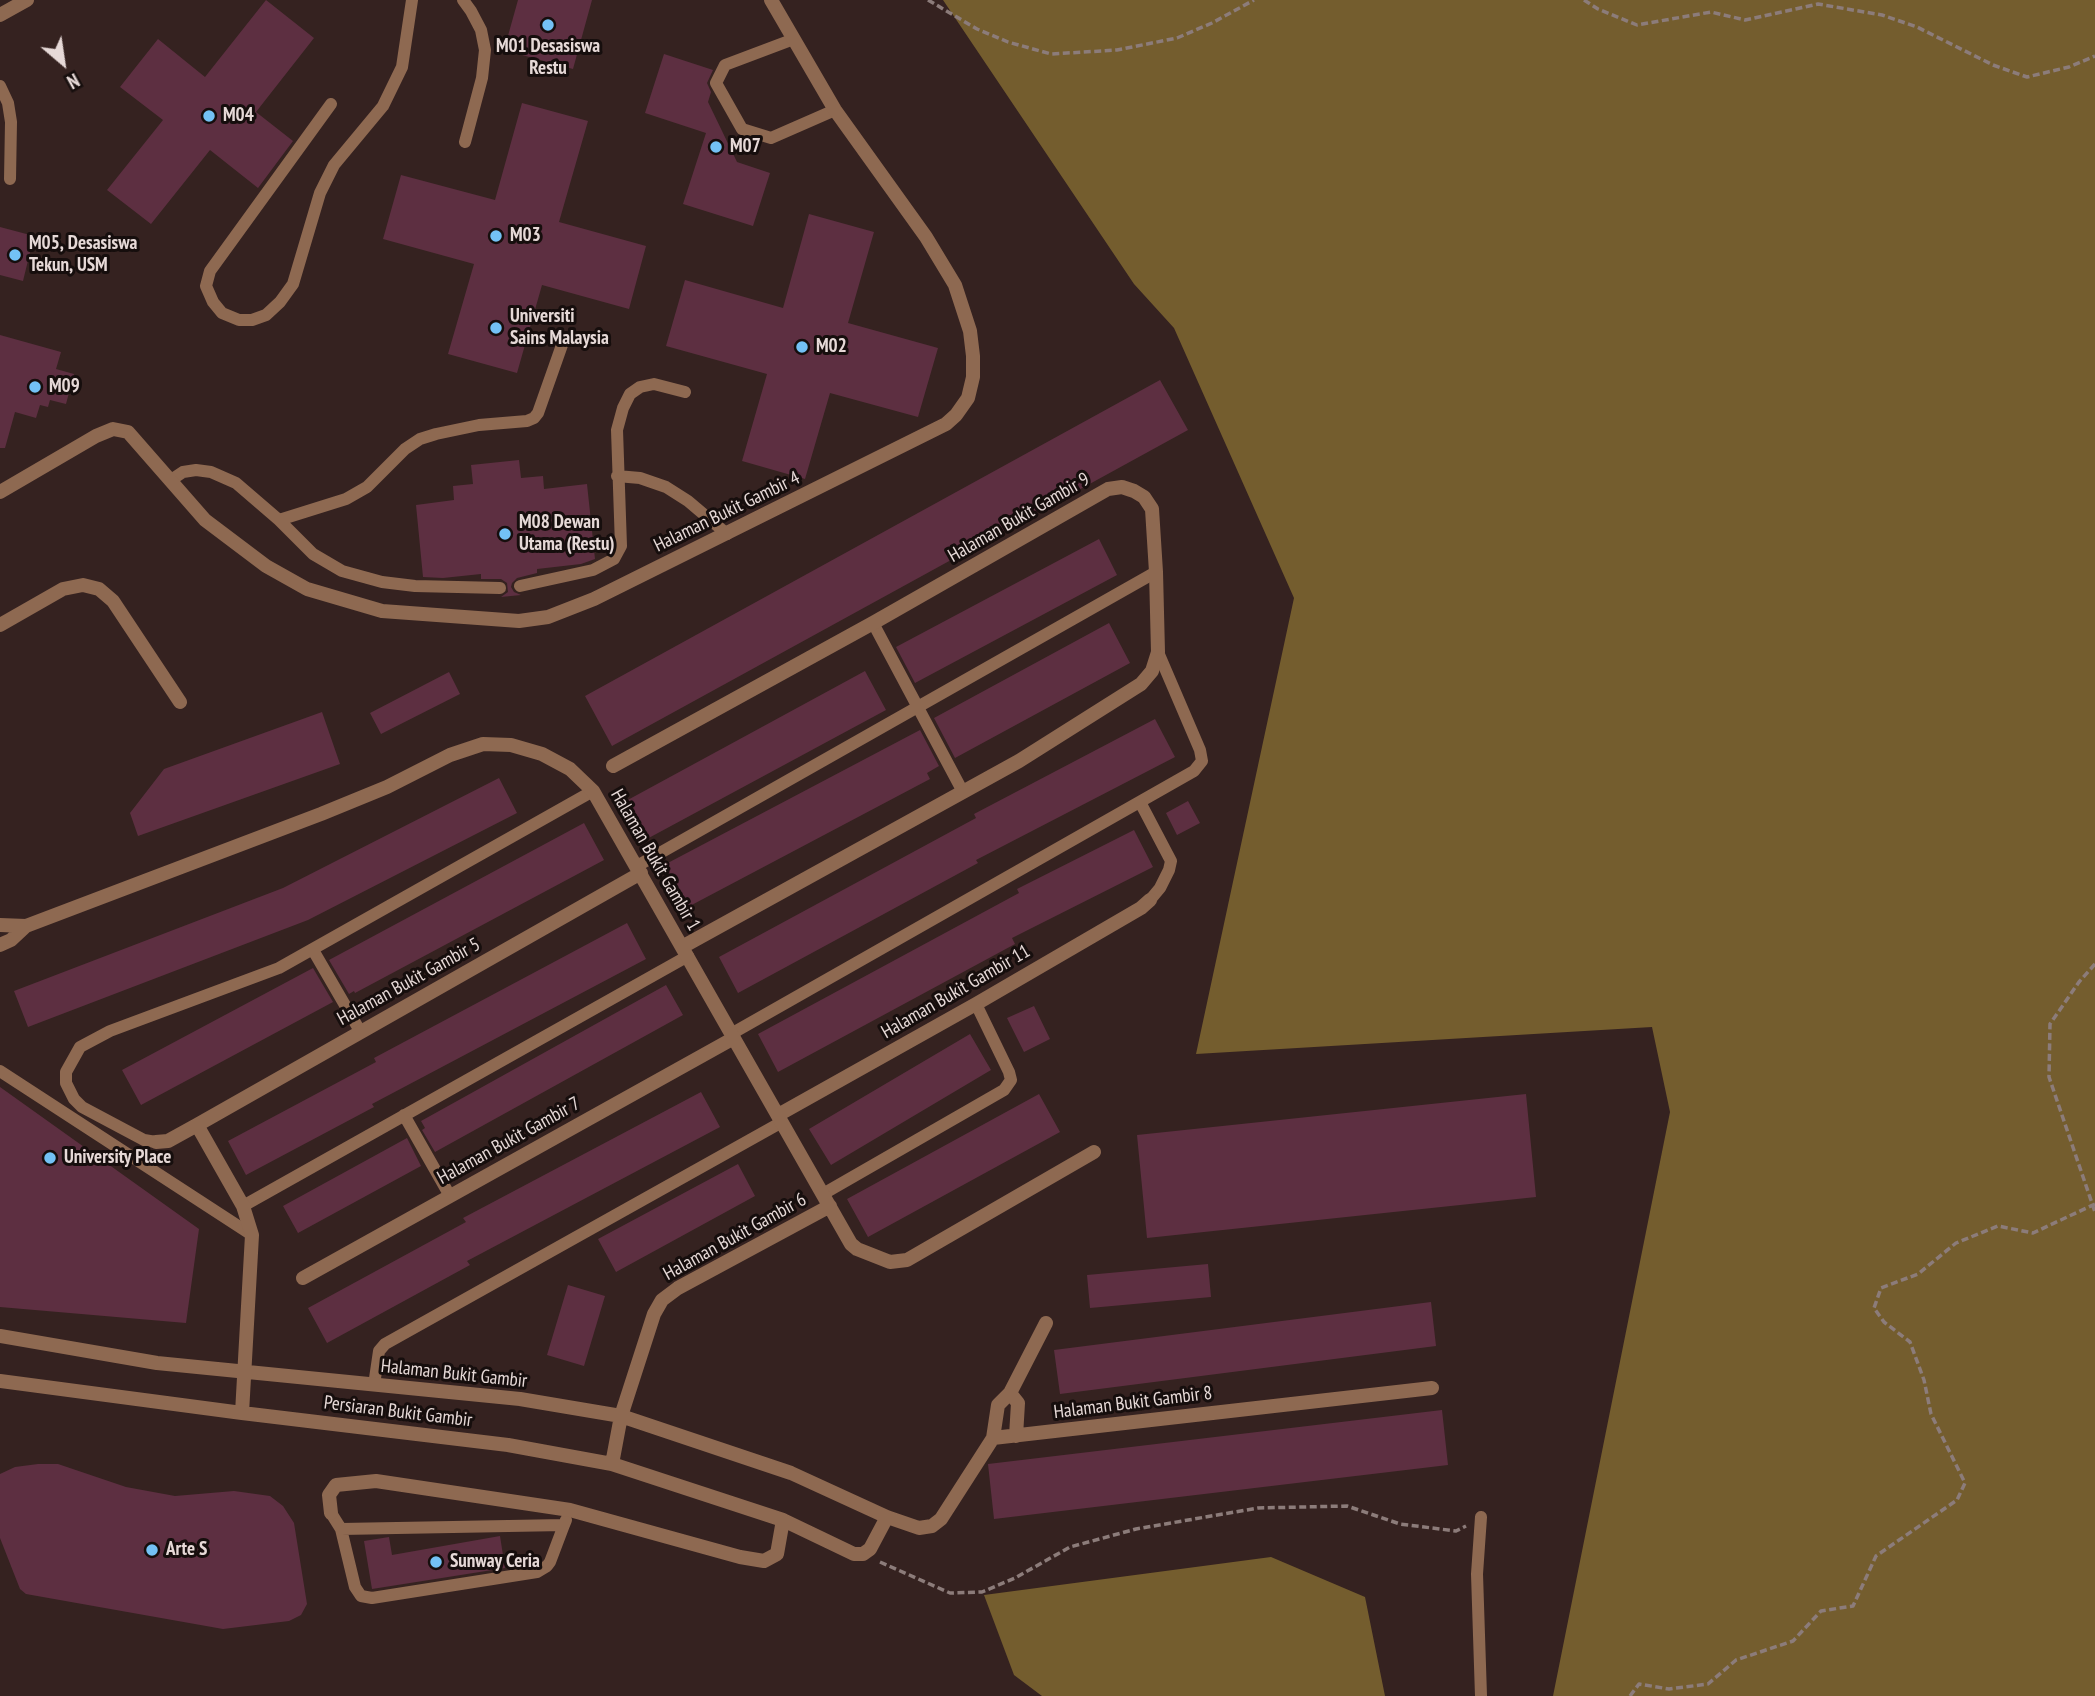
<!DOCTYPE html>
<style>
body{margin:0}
#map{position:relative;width:2095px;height:1696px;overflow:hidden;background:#352220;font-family:"PT Sans Narrow",sans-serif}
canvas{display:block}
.north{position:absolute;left:28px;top:28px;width:70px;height:70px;-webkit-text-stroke:5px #160e0d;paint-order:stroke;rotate:151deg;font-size:19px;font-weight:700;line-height:28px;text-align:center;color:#e6d9d7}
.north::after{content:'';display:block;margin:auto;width:24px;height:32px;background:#e6d9d7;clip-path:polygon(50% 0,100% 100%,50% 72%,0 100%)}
</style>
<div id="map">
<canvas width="2095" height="1696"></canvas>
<div class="north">N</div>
</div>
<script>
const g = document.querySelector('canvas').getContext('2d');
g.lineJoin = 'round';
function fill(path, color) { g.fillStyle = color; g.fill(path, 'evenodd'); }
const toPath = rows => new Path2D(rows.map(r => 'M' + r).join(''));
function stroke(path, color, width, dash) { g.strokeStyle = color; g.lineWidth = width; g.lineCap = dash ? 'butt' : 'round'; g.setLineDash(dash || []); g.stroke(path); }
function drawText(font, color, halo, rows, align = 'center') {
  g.font = font + ' "PT Sans Narrow",sans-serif'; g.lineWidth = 6; g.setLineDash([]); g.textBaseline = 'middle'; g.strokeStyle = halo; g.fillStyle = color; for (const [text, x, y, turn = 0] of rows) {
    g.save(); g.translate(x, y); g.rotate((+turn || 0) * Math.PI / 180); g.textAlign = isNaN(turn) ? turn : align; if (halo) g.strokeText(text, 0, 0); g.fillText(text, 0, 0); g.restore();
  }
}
fill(toPath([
 [943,0,2095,0,2095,1696,1553,1696,1670,1112,1652,1027,1196,1054,1294,598,1174,328,1134,284],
 [1271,1557,1365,1597,1385,1696,1042,1696,1014,1675,984,1595]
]), '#745d2e');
fill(toPath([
 [266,0,314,38,256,112,293,141,258,188,210,150,151,224,107,190,163,120,120,87,158,39,205,77],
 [518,0,592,0,573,69,504,50],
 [664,54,713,70,707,83,711,92,708,102,737,162,770,173,753,226,683,204,706,133,645,113],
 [522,103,588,121,559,222,646,246,629,309,542,285,517,373,448,354,474,264,383,239,401,175,495,200],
 [809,214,874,232,848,323,938,348,918,417,830,393,805,479,742,461,767,374,666,346,685,280,783,308],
 [0,227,34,236,23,281,0,275],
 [0,335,61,352,56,369,74,374,66,404,50,400,48,407,40,405,36,418,15,412,5,448,0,448],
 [1160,380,1188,430,612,746,585,696],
 [519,460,521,478,543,476,544,489,587,484,595,559,581,564,537,569,537,573,517,578,512,583,511,587,514,592,521,595,501,597,508,592,507,583,501,579,481,579,481,574,443,578,423,577,416,505,454,500,453,486,473,484,471,465],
 [1099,539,1117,575,915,683,896,647],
 [1109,623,1130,663,955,758,934,718],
 [865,671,886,710,645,840,624,802],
 [449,672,460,694,381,734,370,713],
 [322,712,340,764,138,836,130,813,164,769],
 [1155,719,1175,757,976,860,978,863,738,993,719,957,976,818,974,814],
 [920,730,939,766,927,773,930,779,686,908,664,865],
 [499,778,517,813,308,920,28,1027,14,991,283,888],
 [1188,801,1200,823,1177,835,1166,813],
 [584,823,604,860,355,993,354,991,349,994,329,960],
 [1134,830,1153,867,1012,938,1015,944,778,1072,758,1034,1019,893,1017,889],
 [627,923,646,959,372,1104,374,1107,246,1175,228,1141,376,1062,374,1058],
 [313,968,333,1002,141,1105,122,1070],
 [666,985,683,1015,435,1152,422,1130,425,1128,421,1121],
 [1034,1006,1050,1039,1024,1052,1007,1018],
 [970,1034,991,1070,831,1165,809,1129],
 [0,1087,199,1229,186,1323,0,1307],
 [701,1092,720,1127,467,1261,470,1265,327,1343,308,1308,466,1222,463,1218],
 [1039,1094,1060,1132,868,1237,847,1199],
 [1526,1094,1536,1197,1147,1238,1137,1135],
 [407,1138,421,1166,298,1233,283,1206],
 [738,1164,755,1196,616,1272,598,1239],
 [1208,1264,1211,1297,1090,1308,1087,1275],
 [568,1285,605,1296,584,1366,547,1355],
 [1431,1302,1436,1346,1060,1394,1054,1350],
 [1442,1410,1448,1465,994,1519,988,1464],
 [38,1464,58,1464,126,1487,175,1496,234,1491,270,1496,283,1506,294,1523,307,1604,301,1615,289,1621,223,1629,26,1594,20,1589,0,1538,0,1474,15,1467],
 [500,1536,505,1568,372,1589,364,1541,389,1537,392,1555]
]), '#5d2f41');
stroke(toPath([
 [928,0,977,29,1008,42,1051,54,1117,50,1177,38,1212,23,1254,0],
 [1584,0,1598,9,1637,25,1711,12,1745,20,1818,4,1882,15,1917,27,1993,65,2027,77,2069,67,2095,56],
 [2095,964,2079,982,2050,1024,2049,1077,2095,1212],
 [880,1562,950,1593,982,1592,1015,1578,1070,1547,1136,1529,1258,1508,1347,1506,1400,1524,1456,1531,1466,1526],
 [1630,1696,1639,1684,1669,1689,1708,1684,1736,1660,1793,1641,1821,1611,1853,1606,1876,1556,1957,1500,1965,1483,1931,1414,1924,1380,1910,1342,1884,1322,1874,1308,1881,1288,1918,1274,1956,1243,1998,1226,2033,1233,2095,1204]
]), '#8c7c7a', 3.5, [7, 3.5]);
stroke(toPath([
 [463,0,471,11,481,30,485,50,482,78,465,142],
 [794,39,725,65,716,83,742,129,771,138,835,110],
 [0,86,8,103,11,122,10,179],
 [331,104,210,271,206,286,213,302,222,313,239,320,252,320,266,315,280,302,293,284,320,193,334,165,383,106,402,67,412,0],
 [617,476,640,478,666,487,688,501,727,534],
 [171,480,183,472,196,470,211,472,236,483,279,520,346,499,367,487,405,449,420,439,436,434,479,425,527,421,534,418,538,413,562,345],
 [279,520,313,554,342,571,382,582,415,586,500,588],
 [520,586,593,570,614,559,621,546,617,430,623,408,630,394,640,387,654,384,685,392],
 [873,623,963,792],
 [1140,802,1171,861,1169,870,1160,888,1150,900],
 [637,866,1156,572],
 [313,950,360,1031],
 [731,1034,1194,771,1202,761,1200,750,1158,652],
 [0,1071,252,1235],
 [404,1115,450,1196],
 [156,1142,144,1140,82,1107,74,1099,66,1083,66,1072,80,1047,110,1031,279,968,593,791],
 [823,1194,1004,1090,1011,1080,1009,1072,976,1004],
 [243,1206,688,956],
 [374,1385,379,1351,385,1344,782,1122],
 [331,1513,341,1529,564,1525,566,1520],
 [1481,1517,1477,1574,1481,1696],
 [341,1529,355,1587,361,1596,372,1598,537,1572,547,1566,550,1562,564,1525]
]), '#8e6951', 12);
stroke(toPath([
 [0,15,27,0],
 [0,492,96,436,113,429,128,432,205,520,266,566,307,589,382,611,519,621,548,617,594,599,946,424,956,415,968,398,973,377,973,356,970,331,955,285,926,237,835,110,771,0],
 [0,625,63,589,83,585,99,589,113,601,180,702],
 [613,766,873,623,1108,489,1122,487,1134,491,1144,497,1152,509,1156,572,1158,652,1152,671,1141,684,1019,761,682,947],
 [0,925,26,926],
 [0,945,11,940,26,926,321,814,387,787,450,755,483,744,511,745,542,754,570,769,593,791,851,1244,857,1249,890,1262,907,1260,1094,1152],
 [778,1115,976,1004,1141,908,1150,900],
 [197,1125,243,1206,252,1235,242,1413],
 [156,1142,168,1141,197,1125,641,873],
 [303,1278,734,1038],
 [0,1336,157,1363,520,1399,621,1416,791,1473,887,1517,919,1528,932,1526,941,1519,993,1438,998,1405,1010,1393,1046,1323],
 [0,1381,242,1413,508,1445,612,1464,783,1520,854,1554,863,1554,870,1549,887,1517],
 [1010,1393,1018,1403,1016,1436],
 [993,1438,1432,1388],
 [612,1464,621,1416,654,1314,662,1300,678,1288,830,1206],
 [331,1513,329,1495,336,1485,376,1481,570,1510,740,1557,764,1561,777,1554,783,1520]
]), '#8e6951', 14);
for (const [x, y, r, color] of [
 [548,25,7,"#73c1f5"],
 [209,116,7,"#73c1f5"],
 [716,147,7,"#73c1f5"],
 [496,236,7,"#73c1f5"],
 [15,255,7,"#73c1f5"],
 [496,328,7,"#73c1f5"],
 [802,347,7,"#73c1f5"],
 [35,387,7,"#73c1f5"],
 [505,534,7,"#73c1f5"],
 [50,1158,7,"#73c1f5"],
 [152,1550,7,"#73c1f5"],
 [436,1562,7,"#73c1f5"]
]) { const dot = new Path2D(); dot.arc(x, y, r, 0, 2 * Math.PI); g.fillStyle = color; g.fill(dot); stroke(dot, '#160e0d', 2.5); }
drawText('bold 19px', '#e6d9d7', '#160e0d', [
 ["M01 Desasiswa",548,47,"center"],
 ["Restu",548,69,"center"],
 ["M04",223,116],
 ["M07",730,147],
 ["M03",510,236],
 ["M05, Desasiswa",29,244],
 ["Tekun, USM",29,266],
 ["Universiti",510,317],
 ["Sains Malaysia",510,339],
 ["M02",816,347],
 ["M09",49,387],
 ["M08 Dewan",519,523],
 ["Utama (Restu)",519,545],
 ["University Place",64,1158],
 ["Arte S",166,1550],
 ["Sunway Ceria",450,1562]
], 'left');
drawText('19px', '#e6d9d7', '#160e0d', [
 ["Halaman Bukit Gambir 4",727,512,-26],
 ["Halaman Bukit Gambir 9",1019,518,-30],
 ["Halaman Bukit Gambir 1",655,860,60],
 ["Halaman Bukit Gambir 5",409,982,-29],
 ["Halaman Bukit Gambir 11",956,992,-30],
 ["Halaman Bukit Gambir 7",509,1141,-29],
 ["Halaman Bukit Gambir 6",735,1237,-29],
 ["Halaman Bukit Gambir",454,1374,6],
 ["Halaman Bukit Gambir 8",1133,1403,-7],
 ["Persiaran Bukit Gambir",398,1412,7]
]);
</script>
